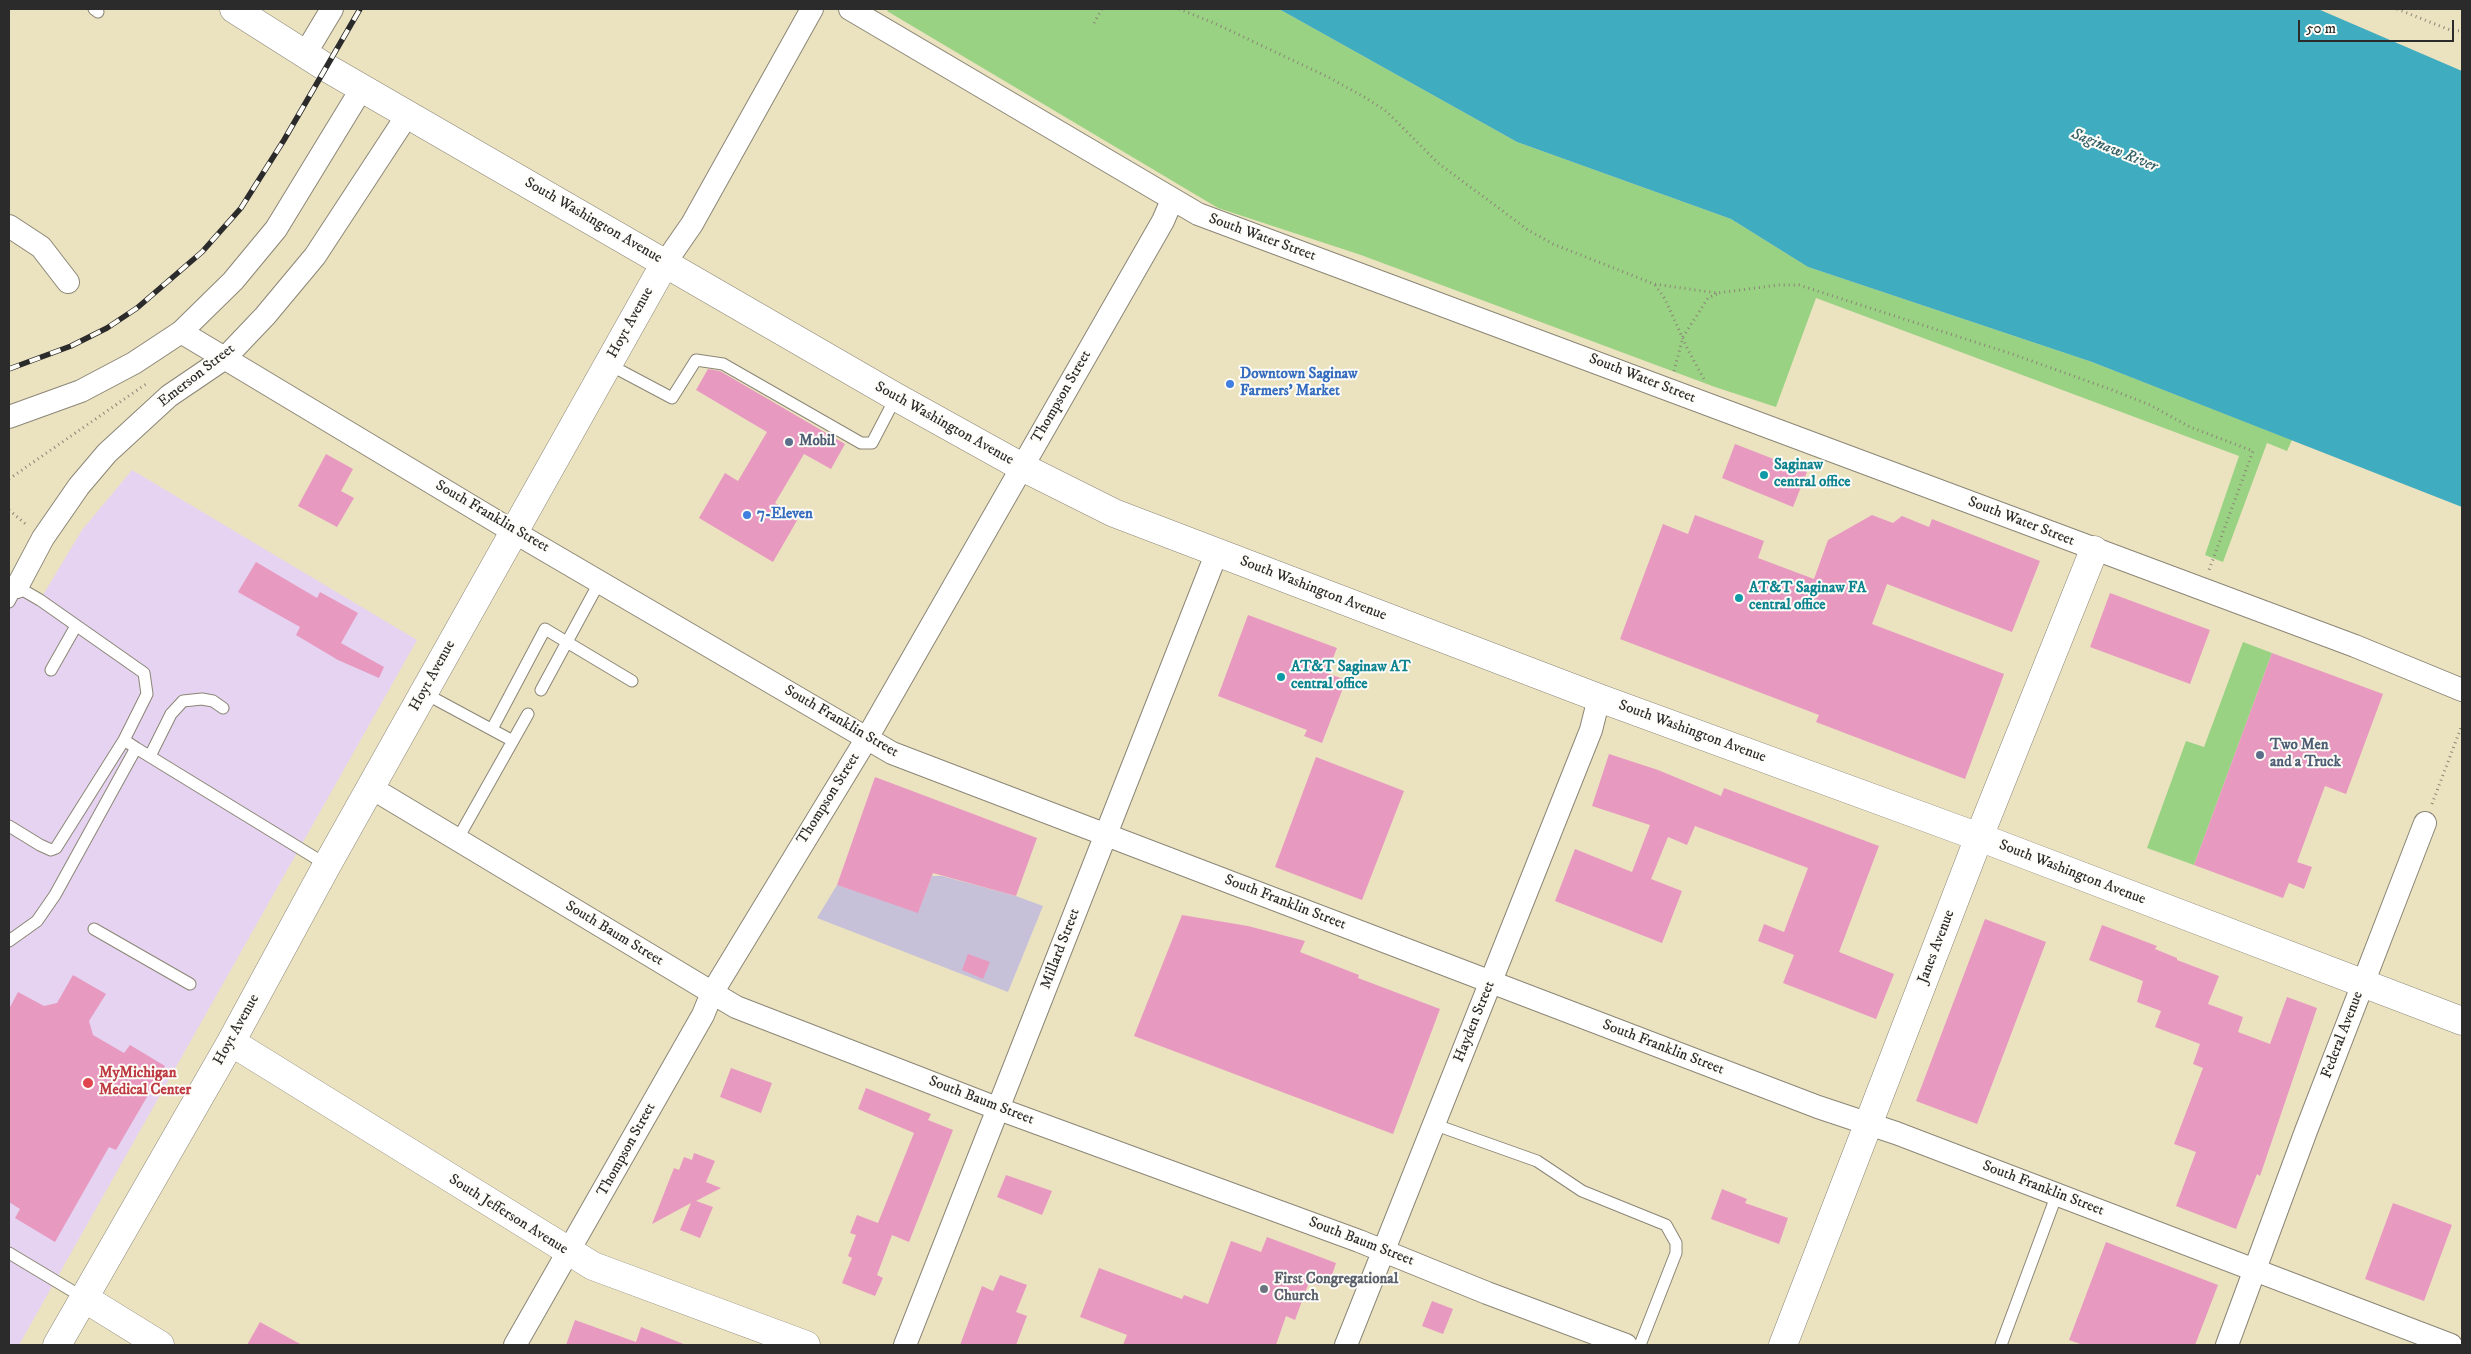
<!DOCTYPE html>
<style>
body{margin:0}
#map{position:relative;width:2471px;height:1354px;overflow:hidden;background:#ebe2c0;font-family:"IM FELL DW Pica",serif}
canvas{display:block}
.frame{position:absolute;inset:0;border:10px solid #2b2b2b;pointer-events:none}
.scale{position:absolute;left:2298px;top:20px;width:156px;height:22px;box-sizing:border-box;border:2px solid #2b2b2b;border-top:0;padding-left:6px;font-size:15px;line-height:18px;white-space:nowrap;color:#2b2b2b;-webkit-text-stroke:4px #fdfcf7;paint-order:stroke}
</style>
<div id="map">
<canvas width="2471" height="1354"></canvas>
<div class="frame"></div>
<div class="scale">50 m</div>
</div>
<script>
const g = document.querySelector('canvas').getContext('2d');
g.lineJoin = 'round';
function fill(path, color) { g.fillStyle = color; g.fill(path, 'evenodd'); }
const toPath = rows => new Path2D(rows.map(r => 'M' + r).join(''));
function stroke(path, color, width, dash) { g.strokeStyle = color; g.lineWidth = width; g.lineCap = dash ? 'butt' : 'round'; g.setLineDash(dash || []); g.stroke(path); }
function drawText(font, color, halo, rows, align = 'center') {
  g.font = font + ' "IM FELL DW Pica",serif'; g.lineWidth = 4; g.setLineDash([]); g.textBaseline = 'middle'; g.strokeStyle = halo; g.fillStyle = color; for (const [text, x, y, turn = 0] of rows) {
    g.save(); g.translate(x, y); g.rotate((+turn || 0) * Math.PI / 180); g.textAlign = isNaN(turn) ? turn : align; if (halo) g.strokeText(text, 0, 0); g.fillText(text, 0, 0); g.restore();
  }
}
fill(toPath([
 [132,470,417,640,19,1345,9,1345,9,581,40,600,82,530]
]), '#e5d3f1');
fill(toPath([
 [932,876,942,876,1016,896,1043,906,1008,992,817,918,837,885,918,912]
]), '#c7c0d9');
fill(toPath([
 [889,9,1279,9,1517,142,1731,219,1808,267,2092,362,2292,440,2287,451,2267,443,2223,562,2205,555,2239,456,1816,298,1776,407,1715,387,1361,255,1218,208,887,11],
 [2243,642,2272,653,2194,865,2147,848,2186,741,2204,747]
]), '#9ad284');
fill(toPath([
 [1279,9,2318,9,2462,71,2462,507,2092,362,1808,267,1731,219,1517,142]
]), '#40acbf');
fill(toPath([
 [708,369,720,371,845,444,831,469,804,454,775,503,799,517,773,562,699,518,725,473,738,481,767,432,696,390],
 [1735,444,1807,472,1793,507,1722,478],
 [326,454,353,469,341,491,354,498,337,527,298,506],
 [1695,515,1764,541,1758,558,1814,579,1828,540,1872,515,1893,523,1902,516,1929,527,1932,519,2040,561,2012,632,1887,584,1872,624,2004,674,1965,779,1816,722,1819,715,1620,639,1663,524,1688,534],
 [256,562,317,598,320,592,358,613,341,643,384,667,379,678,338,660,296,635,300,627,238,592],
 [2110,593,2210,630,2190,684,2090,647],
 [1248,615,1337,648,1327,673,1346,680,1322,743,1304,736,1307,730,1218,696],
 [2272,653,2383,694,2346,794,2325,786,2297,862,2312,867,2304,889,2289,883,2283,898,2194,865],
 [1609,754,1658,770,1721,796,1724,788,1879,846,1839,952,1894,974,1876,1019,1783,983,1794,955,1758,941,1764,924,1784,932,1808,868,1695,826,1687,845,1668,837,1651,879,1682,891,1662,943,1555,901,1575,849,1632,872,1650,825,1592,806],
 [1316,757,1404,791,1362,900,1275,867],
 [875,777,1037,838,1016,896,933,873,918,913,837,885],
 [1182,915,1248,926,1305,941,1300,952,1359,975,1358,978,1440,1009,1393,1134,1134,1036],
 [1985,919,2046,942,1977,1124,1916,1101],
 [2102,925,2157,946,2155,949,2177,958,2177,960,2219,976,2208,1004,2243,1017,2238,1032,2270,1044,2287,997,2317,1008,2260,1176,2257,1174,2236,1229,2176,1206,2196,1152,2174,1144,2203,1068,2193,1064,2200,1044,2155,1027,2161,1011,2137,1002,2143,981,2089,960],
 [968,954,990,962,983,979,962,970],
 [73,975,106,994,89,1021,93,1035,124,1053,130,1045,165,1066,116,1150,109,1147,55,1242,15,1218,20,1209,9,1202,9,1009,18,992,44,1006,57,1003],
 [731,1068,772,1083,761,1113,720,1097],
 [866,1088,931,1114,928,1120,953,1130,909,1242,892,1235,877,1275,883,1278,875,1296,842,1283,852,1258,848,1256,856,1235,850,1233,857,1215,878,1223,914,1133,858,1109],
 [694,1153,715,1161,706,1182,721,1188,696,1201,713,1207,700,1238,680,1230,691,1203,652,1224,674,1168,679,1170,684,1157,692,1160],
 [1006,1175,1052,1191,1042,1215,997,1197],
 [1722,1189,1747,1199,1745,1203,1788,1218,1779,1244,1711,1219],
 [2393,1203,2452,1225,2424,1301,2365,1279],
 [1267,1237,1336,1263,1329,1284,1321,1281,1319,1286,1309,1282,1295,1320,1286,1316,1276,1345,1123,1345,1127,1335,1080,1317,1099,1268,1182,1299,1184,1295,1208,1304,1231,1241,1261,1252],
 [2106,1242,2218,1285,2195,1345,2083,1345,2069,1340],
 [1000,1275,1027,1285,1016,1312,1027,1316,1016,1345,960,1345,982,1286,993,1291],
 [1432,1301,1453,1309,1443,1334,1422,1326],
 [575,1320,636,1342,641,1327,686,1345,566,1345],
 [260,1322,302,1345,247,1345]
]), '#e899c0');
const lane = toPath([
 [94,9,98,12],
 [608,364,672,398,696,360,723,364,861,443,872,443,896,397],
 [9,602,17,587],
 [51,670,76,626],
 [541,690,600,581],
 [424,693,513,741],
 [492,729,545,629,632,681],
 [136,748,327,865],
 [150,756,171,714,183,701,202,699,213,701,223,708],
 [9,826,40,845,51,850,56,848,124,740],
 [457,840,528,714],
 [94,929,190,984],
 [9,941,37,921,55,895,136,748,124,740,147,694,144,673,40,600,14,585],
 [1433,1124,1537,1161,1582,1191,1666,1225,1676,1243,1676,1253,1640,1345],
 [9,1253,84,1298],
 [2001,1345,2057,1194]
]);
const street = toPath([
 [850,9,1198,214,2355,646,2462,690],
 [305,54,332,9],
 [9,226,41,247,68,282],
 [665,263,692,224,812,9],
 [181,332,514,532,892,753,1818,1107,1896,1133,2451,1345],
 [9,417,81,391,134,363,181,332,233,281,276,229,362,88],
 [17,587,43,538,79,486,107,453,169,396,225,358,265,316,315,256,408,114],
 [370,787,736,1007,999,1109,1359,1241,1487,1293,1626,1345],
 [515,1345,703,1015,712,993,867,738,1163,221,1172,200],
 [905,1345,1217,552],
 [1346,1345,1591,730,1599,698],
 [2227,1345,2306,1131,2425,823]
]);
const secondary = toPath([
 [231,1042,593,1266,806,1345],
 [84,1298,160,1345],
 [57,1345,231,1042,327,865,665,263],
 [1783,1345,1979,837,2094,550]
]);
const primary = toPath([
 [234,9,327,68,896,397,1022,467,1114,513,1599,698,1979,837,2462,1021]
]);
stroke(lane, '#8b8676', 13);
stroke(street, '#8b8676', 24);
stroke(secondary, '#8b8676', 29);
stroke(primary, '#8b8676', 29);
stroke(toPath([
 [1179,9,1214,23,1328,77,1366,98,1386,111,1438,163,1528,230,1553,244,1654,284,1717,293,1779,285,1799,285,2015,355,2115,391,2150,405,2190,427,2253,451,2209,570],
 [2397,9,2450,30,2462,31],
 [1094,23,1102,9],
 [1655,285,1665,299,1688,350,1705,381],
 [1674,371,1683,337,1708,298,1717,294],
 [9,479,146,384],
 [9,510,28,526],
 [2432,804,2462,725]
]), '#8b8676', 3, [1, 4]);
stroke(lane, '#fff', 11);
stroke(street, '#fff', 22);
stroke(secondary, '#fff', 28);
stroke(primary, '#fff', 28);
const rail = toPath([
 [9,369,71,346,107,328,137,308,202,252,241,208,284,140,360,9]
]);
stroke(rail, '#2b2b2b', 5.5);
stroke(rail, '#fdfcf7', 4, [11]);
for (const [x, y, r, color] of [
 [1230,384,5,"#3f7fe0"],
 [789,442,5,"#5c6f8a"],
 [1764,475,5,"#0f9aa8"],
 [747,515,5,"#3f7fe0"],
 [1739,598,5,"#0f9aa8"],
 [1281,677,5,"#0f9aa8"],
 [2260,755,5,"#5c6f8a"],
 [88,1083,6,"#e0444e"],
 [1264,1289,5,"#6b7280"]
]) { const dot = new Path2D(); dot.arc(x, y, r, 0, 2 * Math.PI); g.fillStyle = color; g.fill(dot); stroke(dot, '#fdfcf7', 2); }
drawText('15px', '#2b2b2b', '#fdfcf7', [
 ["South Washington Avenue",593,221,30],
 ["South Water Street",1262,238,20],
 ["Hoyt Avenue",631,323,-61],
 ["Emerson Street",197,376,-38],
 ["South Water Street",1642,379,21],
 ["Thompson Street",1062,397,-60],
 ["South Washington Avenue",944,424,29],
 ["South Franklin Street",492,517,30],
 ["South Water Street",2021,522,21],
 ["South Washington Avenue",1313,589,21],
 ["Hoyt Avenue",433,676,-61],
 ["South Franklin Street",841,722,30],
 ["South Washington Avenue",1692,732,20],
 ["Thompson Street",829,799,-58],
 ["South Washington Avenue",2072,873,21],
 ["South Franklin Street",1285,903,21],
 ["South Baum Street",614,934,31],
 ["Janes Avenue",1937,947,-69],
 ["Millard Street",1061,949,-69],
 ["Hayden Street",1475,1022,-68],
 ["Hoyt Avenue",237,1030,-61],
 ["Federal Avenue",2343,1035,-69],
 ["South Franklin Street",1663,1048,21],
 ["South Baum Street",981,1101,21],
 ["Thompson Street",627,1150,-61],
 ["South Franklin Street",2043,1189,21],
 ["South Jefferson Avenue",508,1215,32],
 ["South Baum Street",1361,1242,21]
]);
drawText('bold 15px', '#366cbe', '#fdfcf7', [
 ["Downtown Saginaw",1240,375],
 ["Farmers' Market",1240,392],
 ["7-Eleven",757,515]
], 'left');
drawText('bold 15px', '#4e5e75', '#fdfcf7', [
 ["Mobil",799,442],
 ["Two Men",2270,746],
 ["and a Truck",2270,763]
], 'left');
drawText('bold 15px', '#0d838f', '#fdfcf7', [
 ["Saginaw",1774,466],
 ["central office",1774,483],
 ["AT&T Saginaw FA",1749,589],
 ["central office",1749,606],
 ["AT&T Saginaw AT",1291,668],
 ["central office",1291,685]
], 'left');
drawText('bold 15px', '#be3a42', '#fdfcf7', [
 ["MyMichigan",99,1074],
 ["Medical Center",99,1091]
], 'left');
drawText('bold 15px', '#5b616d', '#fdfcf7', [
 ["First Congregational",1274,1280],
 ["Church",1274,1297]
], 'left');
drawText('italic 16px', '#335f66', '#fdfcf7', [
 ["Saginaw River",2114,151,22]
]);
</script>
